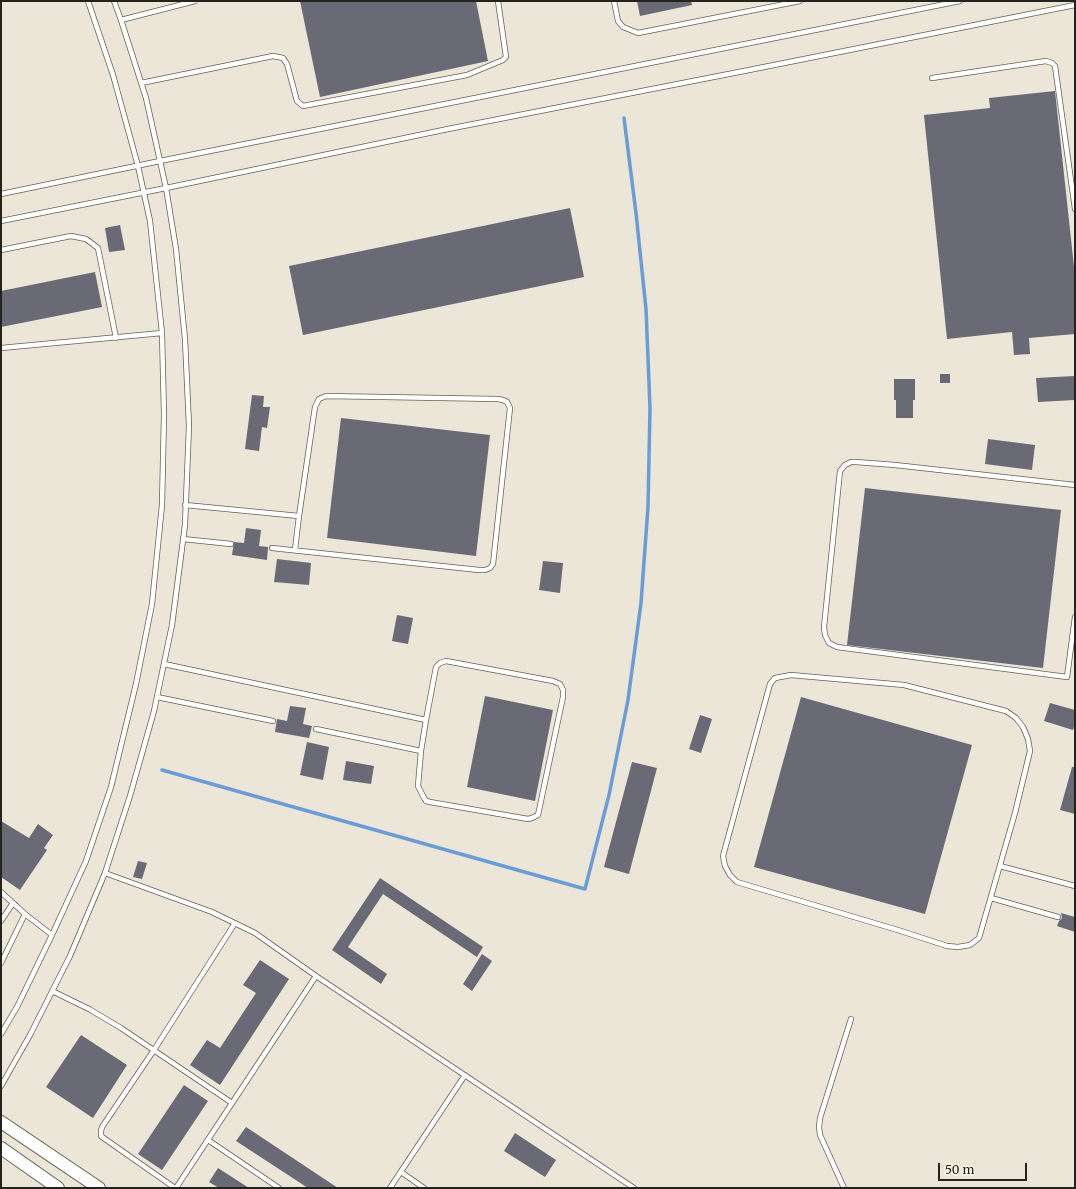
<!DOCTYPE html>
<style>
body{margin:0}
#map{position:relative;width:1076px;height:1189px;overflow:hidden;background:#ebe6d7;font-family:Merriweather,serif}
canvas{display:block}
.frame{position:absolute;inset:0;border:2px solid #25231e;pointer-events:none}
.scale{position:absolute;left:938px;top:1163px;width:89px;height:18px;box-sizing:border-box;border:2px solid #25231e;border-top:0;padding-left:5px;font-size:12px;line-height:14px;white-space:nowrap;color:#25231e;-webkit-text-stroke:3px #f8f3e4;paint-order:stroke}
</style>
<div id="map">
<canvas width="1076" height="1189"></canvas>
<div class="frame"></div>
<div class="scale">50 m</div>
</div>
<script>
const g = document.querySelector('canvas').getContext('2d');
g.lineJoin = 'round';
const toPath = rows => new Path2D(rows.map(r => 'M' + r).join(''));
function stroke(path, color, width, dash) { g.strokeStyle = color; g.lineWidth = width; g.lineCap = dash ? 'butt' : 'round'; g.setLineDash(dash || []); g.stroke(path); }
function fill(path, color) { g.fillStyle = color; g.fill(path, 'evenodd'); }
stroke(toPath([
 [162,770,585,889,609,795,628,700,641,603,648,507,650,408,646,309,636,213,624,118]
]), '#6a9cd8', 3.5);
fill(toPath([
 [300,1,476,1,488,61,320,97],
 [637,1,691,1,692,5,640,16],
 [1055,91,1075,276,1075,334,1029,338,1030,354,1014,355,1012,332,947,339,924,115,990,108,989,98],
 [570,208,584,277,303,335,289,266],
 [120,225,125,250,109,252,105,228],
 [95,272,102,307,1,327,1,291],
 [940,374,950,374,950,383,940,383],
 [1075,376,1075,400,1038,402,1036,378],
 [894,379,915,379,915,400,913,400,913,418,896,418,896,400,894,400],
 [252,395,264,396,263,407,270,407,267,428,262,427,259,451,245,449],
 [341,418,490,435,476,556,327,538],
 [988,439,1035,445,1032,470,985,464],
 [865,488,1061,510,1043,668,847,645],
 [246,528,261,530,259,546,268,547,267,560,232,555,234,542,244,543],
 [277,559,311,563,309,585,274,582],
 [543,561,563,563,560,593,539,590],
 [397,615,413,618,408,644,392,641],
 [485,696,553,710,535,801,467,787],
 [801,697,972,745,925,914,754,867],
 [1050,703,1075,710,1075,723,1073,730,1044,721],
 [290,706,306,708,303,724,312,726,309,738,275,732,277,719,287,721],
 [700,715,712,719,701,753,689,749],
 [307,742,329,747,323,780,300,775],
 [346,761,374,766,371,784,343,780],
 [632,762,657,768,629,874,604,867],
 [1072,767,1075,767,1075,814,1060,810],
 [1,821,29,838,38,824,53,835,44,848,47,850,20,890,1,877],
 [138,861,147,863,142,879,133,877],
 [380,878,483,947,477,957,383,894,348,947,387,974,381,984,332,950],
 [1061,913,1075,917,1075,932,1057,926,1059,921,1062,918],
 [482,954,492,961,472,991,463,984],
 [260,960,289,979,220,1085,190,1065,207,1040,220,1048,256,993,243,985],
 [81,1035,127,1065,93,1118,46,1087],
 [184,1085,208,1101,162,1170,138,1154],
 [246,1127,338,1188,308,1188,236,1141],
 [515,1133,556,1160,545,1177,504,1151],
 [218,1168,249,1188,219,1188,209,1182]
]), '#6a6976');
const service = toPath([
 [614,1,618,21,623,27,638,33,800,1],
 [121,20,195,1],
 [932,78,1046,61,1052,63,1055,66,1075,209],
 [141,83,273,56,283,58,287,64,297,101,303,106,467,75,503,60,506,57,498,1],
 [1,194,160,161,960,1],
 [1,221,166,188,448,129,744,71,1075,5],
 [1,250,71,236,86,239,98,248,116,338],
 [1,348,162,333],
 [1075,485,895,465,856,462,851,462,845,465,840,471,824,627,825,635,829,643,837,647,1067,677,1075,617],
 [185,505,299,516],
 [183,539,231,544],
 [272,548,479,570,485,570,490,568,493,564,510,408,507,402,503,400,498,399,326,396,319,399,315,407,299,516,295,550],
 [446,661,553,681,560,684,563,690,563,697,538,815,532,818,528,819,430,802,426,801,423,796,418,786,421,751,426,720,436,667,440,663,446,661],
 [164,664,426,720],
 [791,675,904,685,1006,711,1016,718,1023,727,1028,739,1030,751,1015,813,979,938,970,945,958,947,947,946,901,931,737,882,730,875,725,866,723,856,770,684,775,678,791,675],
 [157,697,273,721],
 [316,729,421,751],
 [1000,866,1075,886],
 [105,873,212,912,255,933,316,976,634,1188],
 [1,892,25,914,52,935],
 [991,898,1058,917],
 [1,921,13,903],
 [1,963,25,914],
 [52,991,89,1009,121,1028,232,1103],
 [1,1034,17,1007,52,935,86,861,111,787,136,684,152,604,162,505,164,415,162,333,150,221,138,166,113,75,88,1],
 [1,1086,30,1035,70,956,105,873,130,796,154,711,172,625,185,525,189,426,185,339,176,249,166,188,146,98,121,20,114,1],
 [208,1140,279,1188],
 [401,1172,424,1188],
 [175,1188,105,1139,101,1136,101,1131,102,1127,154,1050,235,923],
 [176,1188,316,976],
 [390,1188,465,1075],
 [844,1188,820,1135,819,1127,820,1118,851,1019]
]);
const tertiary = toPath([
 [1,1122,99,1188],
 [1,1148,58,1188]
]);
stroke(service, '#646053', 6);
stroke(tertiary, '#646053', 14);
stroke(service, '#fff', 4.5);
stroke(tertiary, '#fff', 12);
</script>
